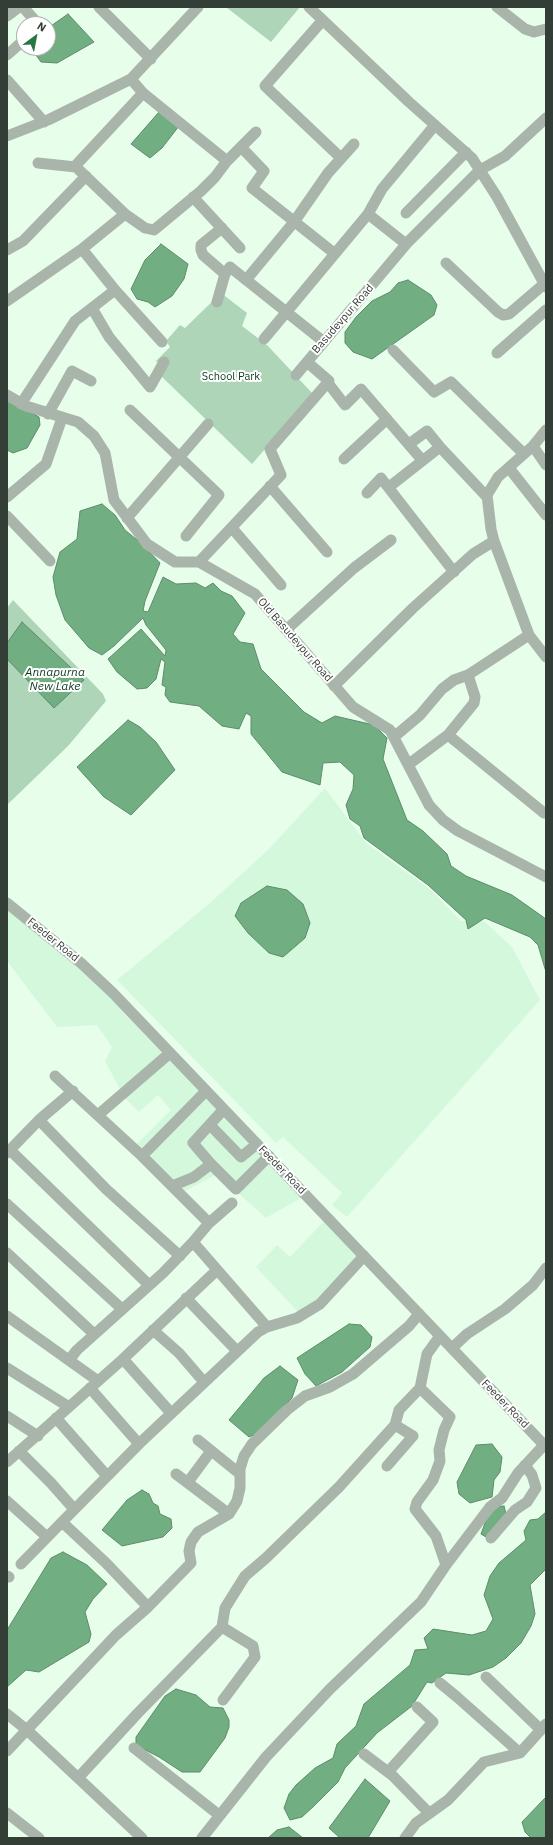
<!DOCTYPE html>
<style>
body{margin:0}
#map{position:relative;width:553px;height:1845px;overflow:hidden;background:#e7feeb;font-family:"IBM Plex Sans",sans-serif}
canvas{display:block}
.frame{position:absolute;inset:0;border:8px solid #333e36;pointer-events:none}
.north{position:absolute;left:16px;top:16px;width:40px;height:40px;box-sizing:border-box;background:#fff;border:1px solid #adb2af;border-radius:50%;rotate:32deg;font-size:11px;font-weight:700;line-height:16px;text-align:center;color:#333e36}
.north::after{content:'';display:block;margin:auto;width:14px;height:18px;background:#297644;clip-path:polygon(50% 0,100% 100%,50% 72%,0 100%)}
</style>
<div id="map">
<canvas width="553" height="1845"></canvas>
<div class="frame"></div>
<div class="north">N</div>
</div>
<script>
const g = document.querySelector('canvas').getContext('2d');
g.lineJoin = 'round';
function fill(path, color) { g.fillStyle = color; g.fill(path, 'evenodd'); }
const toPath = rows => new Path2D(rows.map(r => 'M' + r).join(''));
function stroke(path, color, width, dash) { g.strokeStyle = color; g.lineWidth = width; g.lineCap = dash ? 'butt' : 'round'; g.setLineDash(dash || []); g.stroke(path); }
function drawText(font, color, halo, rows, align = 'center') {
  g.font = font + ' "IBM Plex Sans",sans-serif'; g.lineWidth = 4; g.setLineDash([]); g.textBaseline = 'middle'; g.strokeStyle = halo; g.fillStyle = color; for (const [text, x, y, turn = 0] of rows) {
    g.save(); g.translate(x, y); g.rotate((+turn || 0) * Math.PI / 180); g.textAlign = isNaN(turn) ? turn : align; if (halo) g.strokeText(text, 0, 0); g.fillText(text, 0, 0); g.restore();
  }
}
fill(toPath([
 [325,788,366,843,431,890,461,921,485,922,512,947,540,1000,347,1217,332,1205,342,1193,283,1137,276,1143,117,980,211,902,268,850],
 [7,908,81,967,160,1046,303,1197,266,1218,217,1174,183,1192,135,1146,171,1110,158,1095,139,1112,124,1097,105,1061,112,1047,97,1025,57,1027,7,961],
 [326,1219,360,1255,318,1301,298,1312,256,1267,277,1245,290,1257]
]), '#d4f8dc');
fill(toPath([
 [226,7,300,7,271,42],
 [221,293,247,313,242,326,267,345,313,394,252,464,159,374,161,367,156,361,170,347,166,341,180,325,185,328],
 [13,600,103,694,106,701,68,746,7,805,7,608]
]), '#aed5b7');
const water = toPath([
 [68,14,94,42,57,63,41,62,31,48,48,48,48,28,68,14],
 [159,112,179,126,162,148,150,158,131,144,159,112],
 [161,244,188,264,184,279,172,296,155,307,148,302,137,299,131,289,145,260,161,244],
 [408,280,431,295,437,305,434,315,372,359,353,352,345,343,345,332,356,317,372,301,390,292,398,283,408,280],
 [7,399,39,417,40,425,27,448,13,453,7,450,7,399],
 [102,504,115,515,125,530,142,544,160,563,145,601,143,611,148,612,163,577,176,584,196,583,205,588,213,583,221,591,232,596,245,613,233,634,240,642,253,644,261,669,304,712,322,723,335,716,374,725,387,738,383,759,407,820,423,831,447,854,451,866,466,876,512,895,546,919,546,972,538,945,530,937,485,918,468,929,466,920,428,885,364,838,360,826,350,819,346,805,353,789,354,775,340,762,323,763,320,785,282,772,251,734,251,716,246,713,239,729,222,726,199,706,170,702,165,695,166,687,162,685,165,662,161,659,156,679,147,688,137,689,117,672,108,659,141,629,165,656,166,650,146,625,143,618,114,646,102,655,89,648,65,620,56,595,53,577,60,552,77,539,80,511,102,504],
 [22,622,84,680,54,708,7,659,7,643,22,622],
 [128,720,140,727,156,742,175,770,131,815,104,797,77,767,128,720],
 [267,886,287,890,303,904,310,923,305,938,283,957,269,953,248,933,235,916,241,903,267,886],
 [349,1324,361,1325,372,1337,370,1347,342,1372,316,1386,305,1374,297,1358,349,1324],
 [280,1366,298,1380,292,1398,258,1433,249,1437,229,1420,264,1378,280,1366],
 [492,1444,502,1457,500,1472,494,1480,492,1497,470,1503,459,1494,457,1482,476,1445,492,1444],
 [142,1490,149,1494,153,1503,158,1506,160,1514,171,1519,172,1528,163,1537,122,1546,102,1530,127,1500,142,1490],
 [504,1506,506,1514,486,1537,481,1534,488,1515,496,1507,504,1506],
 [546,1512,546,1569,530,1585,535,1614,531,1626,521,1643,506,1658,493,1667,469,1675,446,1673,432,1683,427,1682,412,1706,377,1733,345,1768,338,1782,314,1806,302,1817,290,1820,284,1808,289,1794,296,1785,315,1768,333,1758,337,1744,356,1726,364,1704,410,1665,415,1650,428,1649,424,1638,433,1629,472,1635,486,1631,493,1619,484,1595,490,1576,499,1563,526,1540,524,1531,530,1520,538,1519,546,1512],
 [63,1552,87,1565,107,1584,93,1599,85,1612,91,1634,89,1642,39,1672,26,1670,7,1687,7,1630,51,1558,63,1552],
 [176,1689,196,1695,210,1707,223,1708,229,1720,229,1727,225,1738,200,1772,182,1772,159,1757,136,1745,136,1737,165,1696,176,1689],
 [365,1779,390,1801,368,1838,340,1838,329,1828,365,1779],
 [546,1797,546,1838,531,1838,525,1832,522,1822,546,1797],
 [289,1827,303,1838,268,1838,277,1830,289,1827]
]);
fill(water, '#71ae81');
stroke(water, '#5e8c6a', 1);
stroke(toPath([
 [23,7,38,24],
 [99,7,151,59],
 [309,7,409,102,472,158,497,197,546,287],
 [497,7,525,29,534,32,546,29],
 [7,16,19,7],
 [322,21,265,86,341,158],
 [7,55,24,40],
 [7,80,44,122],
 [7,136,48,120,131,79,198,7],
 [241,147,264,171,252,188,334,253],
 [227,161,256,132],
 [38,163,76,167],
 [193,197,240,248],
 [406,213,466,152],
 [125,214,145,228,154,230,201,191,215,177,227,161,143,93,131,79],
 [368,214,382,189,435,125],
 [222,228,201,245,201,250,203,255,225,274],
 [7,250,23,241,86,176],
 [446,263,498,312,503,315,509,314,544,284],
 [246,280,294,222,328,173,354,144],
 [115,290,162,342],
 [7,301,82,249],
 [217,302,225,274,230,267,324,342],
 [92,308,109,337,150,387,164,362],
 [264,339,368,214,406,244],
 [393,350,434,392,451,382,524,454],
 [497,353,546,310],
 [296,375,307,362],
 [328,383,345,405,361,389,422,460],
 [7,395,26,406,78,422,94,436,105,453,114,500,147,544,175,562,199,562,255,594,353,707,390,730,429,805,443,820,458,831,546,877],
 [21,404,75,321,115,290,82,249,125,214,76,167,77,164,143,93],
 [130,410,219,495,186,536],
 [48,414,72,371,91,381],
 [546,430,533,446,498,477,487,495,491,529,494,541,529,635,546,657],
 [409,444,427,431,440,447,487,497],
 [533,446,546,465],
 [344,459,387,419],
 [509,468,546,515],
 [270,486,327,552],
 [389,487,440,447],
 [367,493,381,478,454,572],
 [7,497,46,464,62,418],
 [7,516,50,561],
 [127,518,208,424],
 [232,528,281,585],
 [199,562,281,475,270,449,329,381,307,362,408,242,480,170,505,156,546,118],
 [286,630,354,568,391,540],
 [334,686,413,608,473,554,494,541],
 [448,735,544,813],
 [394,737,420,715,442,689,454,680,468,675],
 [409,764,448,735,474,703,475,697,468,675,529,635],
 [55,1076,142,1156,209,1223],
 [223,1110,193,1143,211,1164,236,1189,269,1156],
 [98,1115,170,1053],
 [39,1120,106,1189,180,1256],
 [210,1125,241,1157,257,1144],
 [10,1150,149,1285],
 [7,1153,39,1120,73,1091],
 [142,1156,206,1091],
 [172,1186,194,1177,211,1164],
 [232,1203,209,1223,193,1242,267,1327],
 [7,1204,122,1309],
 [7,1253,94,1334],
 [186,1298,237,1351],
 [7,1316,98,1381],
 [153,1330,179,1353,204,1382],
 [452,1348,467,1334,505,1309,533,1285,546,1268],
 [123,1359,171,1413],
 [69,1360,77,1350,163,1273,193,1242],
 [7,1368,69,1407],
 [90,1388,139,1444],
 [420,1388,450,1417,444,1430,439,1450,440,1461,433,1480,417,1502,415,1509,436,1536,446,1565],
 [7,1416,38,1436],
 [56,1418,107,1476],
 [198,1440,240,1474],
 [19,1451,51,1483,74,1509],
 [7,1462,123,1359,217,1270],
 [387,1466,413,1436,395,1425],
 [176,1474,229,1514],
 [188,1482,211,1451],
 [7,1501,47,1537],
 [62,1522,142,1441,258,1332,267,1327,297,1318,320,1304,364,1256],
 [491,1538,515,1510,527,1502,536,1488,532,1475,525,1465],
 [21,1564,62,1522,106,1563,148,1607],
 [7,1576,9,1577],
 [222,1627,225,1608,245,1576,266,1558,339,1487,395,1425,399,1410,420,1388,427,1354,440,1336],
 [486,1677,541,1730],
 [440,1683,457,1697,520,1753],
 [7,1714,27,1730,142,1838],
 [134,1748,219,1815],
 [7,1751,116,1635,148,1607,191,1563,189,1551,191,1542,198,1532,229,1514,237,1501,240,1488,240,1469,244,1456,252,1444,287,1410,305,1396,330,1387,353,1374,409,1326,419,1314],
 [364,1754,392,1775,429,1813],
 [388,1772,433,1722,417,1707],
 [78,1778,137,1714,222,1627,253,1646,255,1657,223,1700],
 [7,1813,39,1838],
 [202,1838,266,1757,330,1689,421,1602,446,1565,490,1507,502,1498,518,1473,544,1445],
 [405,1838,416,1823,448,1800,484,1762,520,1753,546,1724]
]), '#a9b5ab', 11);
stroke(toPath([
 [7,903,81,963,113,993,546,1447]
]), '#a9b5ab', 11);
drawText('11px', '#333e36', '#fff', [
 ["Basudevpur Road",343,319,-49],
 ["Old Basudevpur Road",295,640,49],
 ["Feeder Road",53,940,39],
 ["Feeder Road",282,1170,46],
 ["Feeder Road",505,1404,46]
]);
drawText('11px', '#124123', '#fff', [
 ["School Park",231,377]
]);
drawText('italic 12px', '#0a3b1d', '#fff', [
 ["Annapurna",55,673],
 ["New Lake",55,687]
]);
</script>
